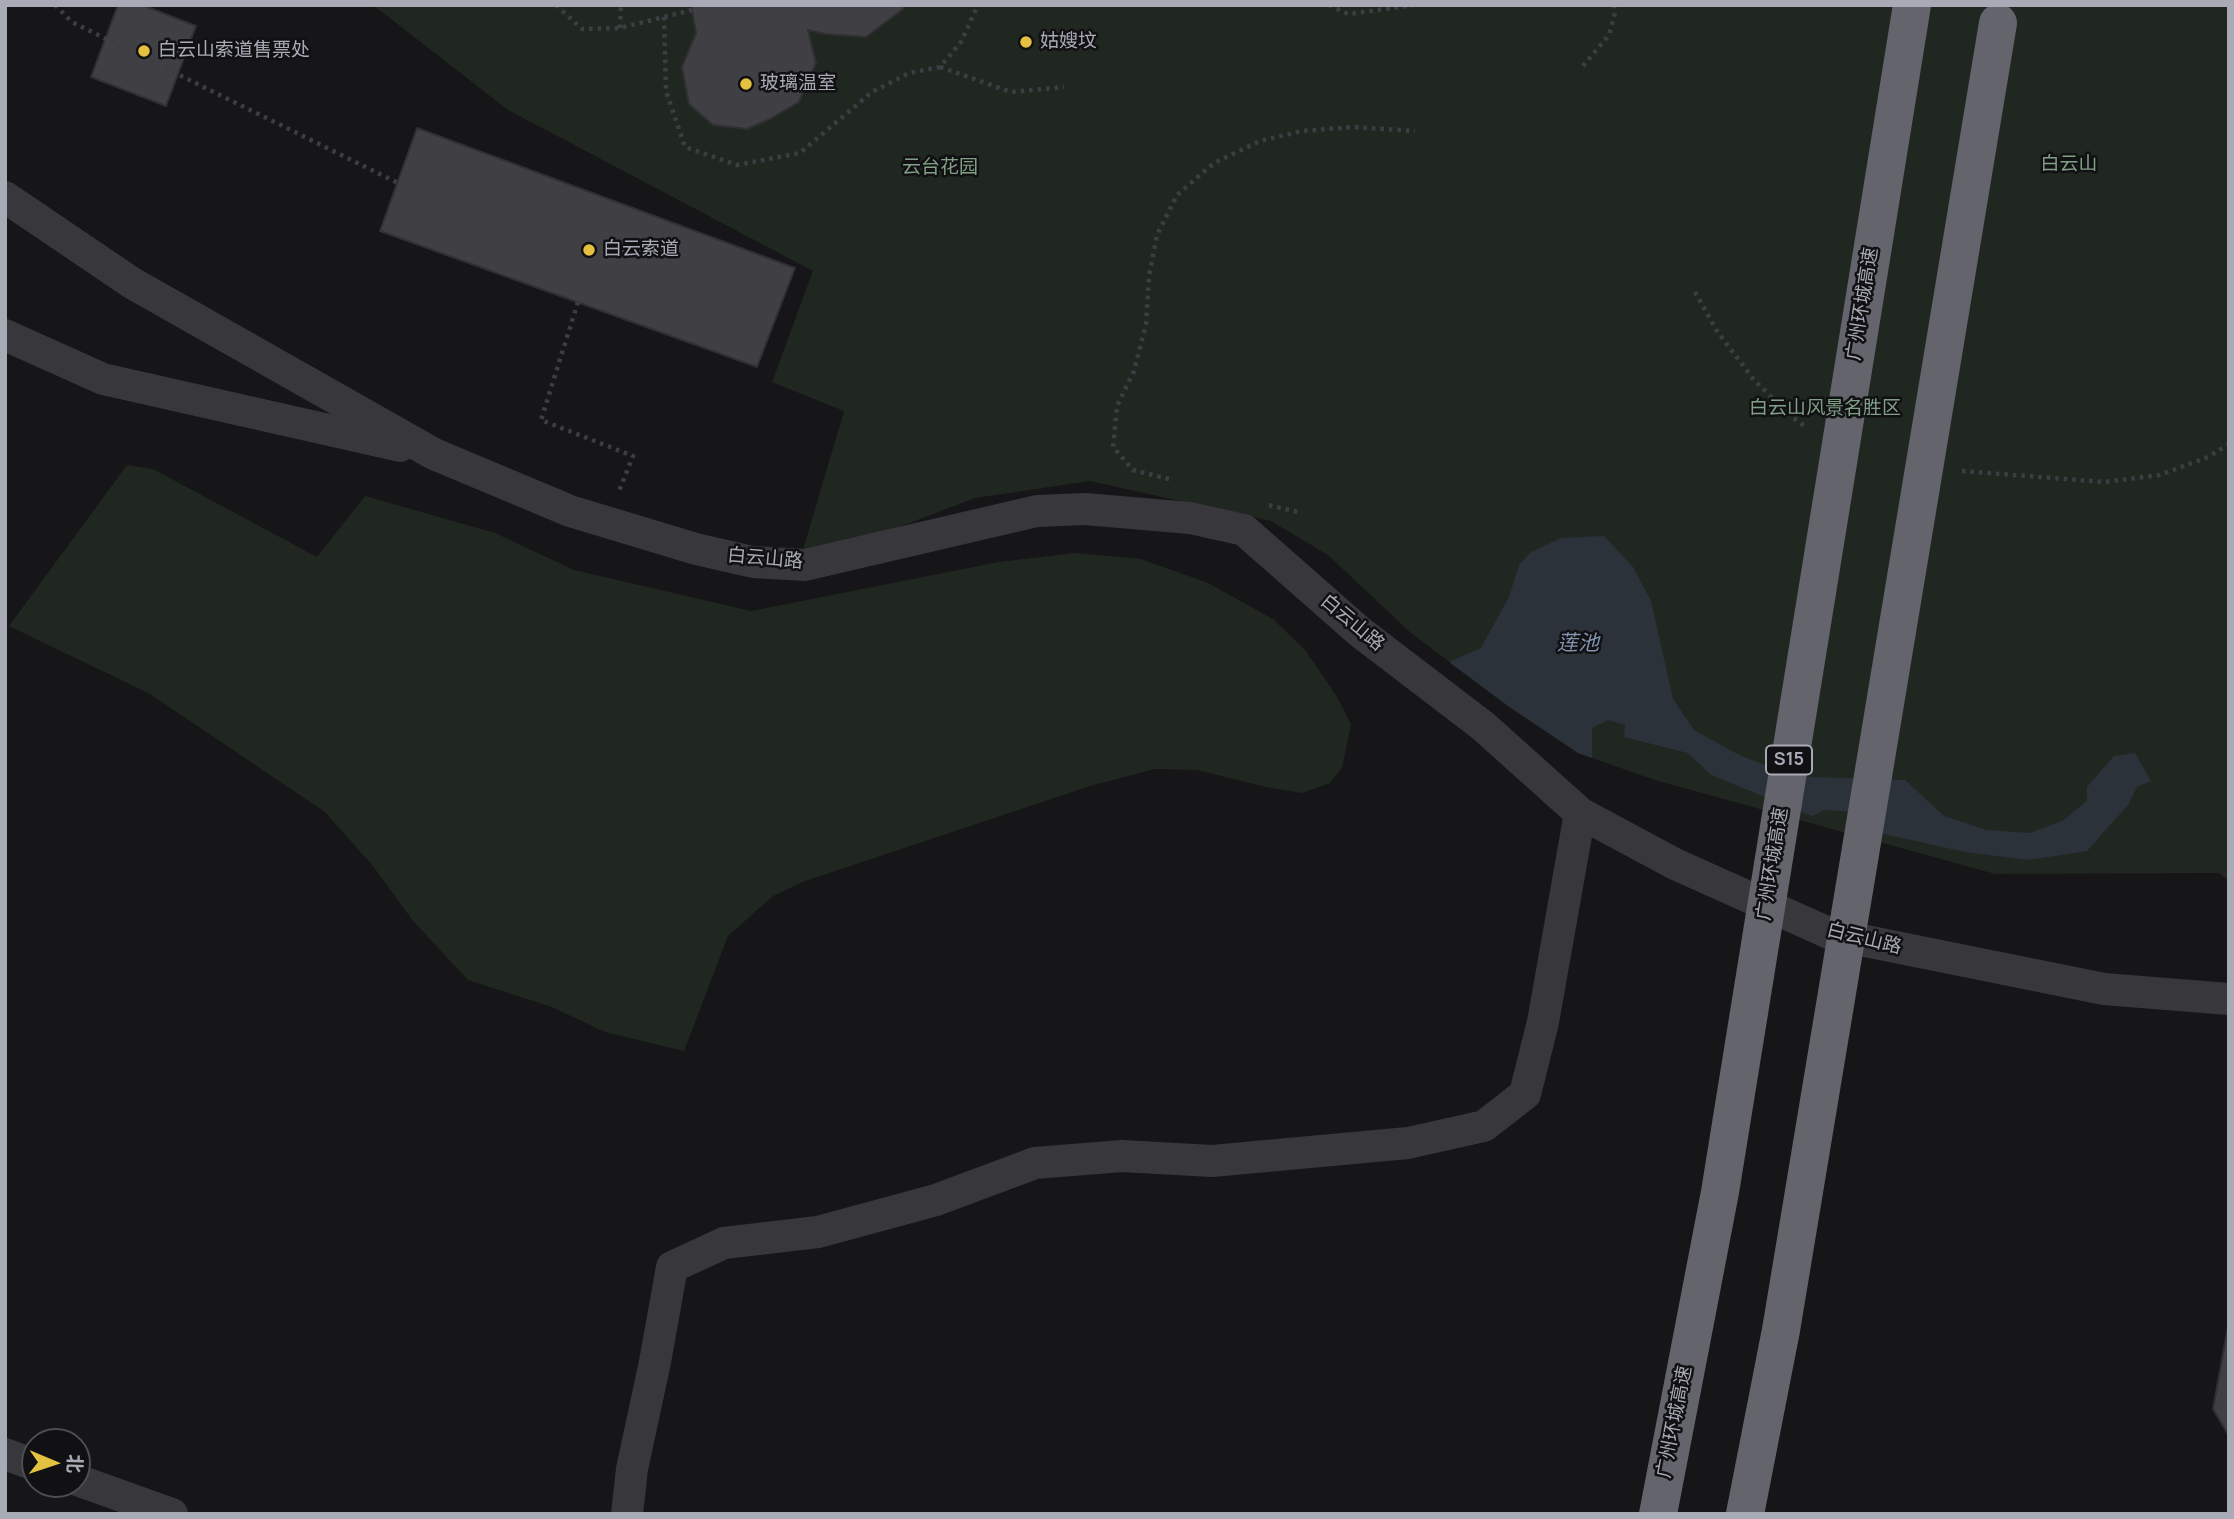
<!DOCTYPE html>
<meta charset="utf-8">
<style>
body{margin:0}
#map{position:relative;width:2234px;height:1519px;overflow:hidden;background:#161517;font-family:Manrope,"Noto Sans SC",sans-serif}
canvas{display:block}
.frame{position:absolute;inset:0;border:7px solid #a8abb6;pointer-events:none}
.north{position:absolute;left:21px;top:1428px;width:70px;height:70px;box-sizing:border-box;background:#111012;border:2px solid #4d4e54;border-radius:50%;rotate:92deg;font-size:19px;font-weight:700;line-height:28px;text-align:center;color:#a8abb6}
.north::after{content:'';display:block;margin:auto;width:24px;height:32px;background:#e4c140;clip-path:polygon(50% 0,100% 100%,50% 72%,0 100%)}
</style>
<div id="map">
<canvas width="2234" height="1519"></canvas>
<div class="frame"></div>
<div class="north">北</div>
</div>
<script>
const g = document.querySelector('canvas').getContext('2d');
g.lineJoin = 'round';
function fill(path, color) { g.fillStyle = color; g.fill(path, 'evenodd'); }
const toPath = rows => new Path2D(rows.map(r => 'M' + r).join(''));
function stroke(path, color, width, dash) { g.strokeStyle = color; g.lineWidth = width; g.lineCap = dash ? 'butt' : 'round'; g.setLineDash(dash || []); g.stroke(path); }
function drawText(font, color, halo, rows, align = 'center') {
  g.font = font + ' Manrope,"Noto Sans SC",sans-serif'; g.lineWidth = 5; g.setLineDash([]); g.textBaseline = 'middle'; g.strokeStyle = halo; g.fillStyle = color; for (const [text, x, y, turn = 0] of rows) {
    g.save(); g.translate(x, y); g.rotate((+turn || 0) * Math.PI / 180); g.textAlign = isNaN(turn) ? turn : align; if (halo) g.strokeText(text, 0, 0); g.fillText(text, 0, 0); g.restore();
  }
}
fill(toPath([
 [373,5,2229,5,2229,881,2219,873,1995,874,1655,780,1592,758,1578,753,1508,706,1411,633,1328,555,1271,521,1090,481,975,498,868,539,803,550,844,411,772,382,813,271,508,110],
 [127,465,153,469,317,557,365,496,495,533,574,570,751,611,999,562,1075,553,1141,559,1208,583,1273,619,1305,650,1336,695,1351,724,1342,768,1330,783,1302,793,1266,787,1197,770,1155,769,1090,786,805,881,773,896,728,936,684,1051,605,1032,552,1007,468,980,413,921,373,866,325,812,150,694,9,626]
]), '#202721');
fill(toPath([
 [1604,536,1633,567,1651,601,1673,699,1694,730,1741,756,1768,766,1811,777,1905,780,1944,816,1986,830,2030,833,2064,820,2087,801,2087,787,2114,756,2135,753,2151,781,2137,787,2128,805,2087,851,2028,860,1965,852,1875,832,1852,812,1824,810,1812,816,1711,775,1688,753,1624,737,1625,725,1608,720,1592,728,1592,758,1578,753,1508,706,1449,662,1481,648,1509,597,1519,565,1531,552,1561,538]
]), '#2c323a');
const building = toPath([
 [118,5,142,5,196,26,166,106,91,77,118,5],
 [691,5,904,5,903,9,866,37,825,34,808,30,816,63,799,102,770,119,747,129,713,125,689,104,682,67,696,33,691,5],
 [417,128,795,268,757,367,380,231,417,128],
 [2229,1321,2229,1436,2213,1409,2229,1321]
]);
fill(building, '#404044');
stroke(building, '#303033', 2);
stroke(toPath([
 [55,5,72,22,398,183],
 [556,5,582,29,620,28,692,10],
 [1329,5,1348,14,1415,5],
 [664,17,666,91,685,147,737,165,800,153,872,92,909,73,940,67,961,42,978,5],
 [620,28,621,5],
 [1583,66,1609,35,1615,13,1614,5],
 [940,67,1011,92,1064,87],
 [1695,292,1717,331,1754,380,1792,417,1807,428],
 [578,302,541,420,633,456,619,491],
 [1962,471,2104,482,2160,475,2208,457,2229,444],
 [1169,479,1133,470,1113,447,1117,406,1134,371,1146,324,1149,276,1157,235,1177,195,1214,163,1260,141,1302,131,1353,127,1415,131],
 [1269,505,1302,513]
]), '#3d3e43', 4.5, [3.5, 5]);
stroke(toPath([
 [5,197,132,283,434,454,570,511,696,549,753,562,805,565,1037,511,1085,509,1190,518,1244,530,1360,632,1483,726,1580,813,1675,864,1831,934,2104,989,2229,999],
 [5,335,103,379,400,446],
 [5,1454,35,1465],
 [77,1480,172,1514],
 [627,1514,632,1469,655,1362,672,1267,724,1243,818,1232,936,1200,1035,1163,1122,1156,1212,1161,1408,1143,1484,1126,1525,1094,1543,1022,1580,813]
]), '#37373c', 32);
stroke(toPath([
 [1658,1514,1720,1192,1912,5],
 [1745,1514,1781,1330,1998,23]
]), '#63646c', 38);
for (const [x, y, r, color] of [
 [1026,42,7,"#e4c140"],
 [144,51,7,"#e4c140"],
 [746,84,7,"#e4c140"],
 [589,250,7,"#e4c140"]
]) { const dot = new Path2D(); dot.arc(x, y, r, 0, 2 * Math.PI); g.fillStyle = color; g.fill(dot); stroke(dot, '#111012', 2.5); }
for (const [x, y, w] of [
 [1789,760,46]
]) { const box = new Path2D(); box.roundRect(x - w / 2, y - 14.5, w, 29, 5); g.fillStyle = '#111012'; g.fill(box); stroke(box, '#a8abb6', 2); }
drawText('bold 18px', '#a8abb6', null, [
 ["S15",1789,760]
]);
drawText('19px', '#a8abb6', '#111012', [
 ["姑嫂坟",1040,42],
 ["白云山索道售票处",158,51],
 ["玻璃温室",760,84],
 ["白云索道",603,250]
], 'left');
drawText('19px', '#81a086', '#111012', [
 ["白云山",2069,165],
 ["云台花园",940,168],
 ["白云山风景名胜区",1825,409]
]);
drawText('19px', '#a8abb6', '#111012', [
 ["广州环城高速",1863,304,-81],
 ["白云山路",765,559,5],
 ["白云山路",1352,623,40],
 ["广州环城高速",1773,864,-81],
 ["白云山路",1864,939,14],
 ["广州环城高速",1675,1422,-79]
]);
drawText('italic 21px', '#8294af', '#111012', [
 ["莲池",1578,644]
]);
</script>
